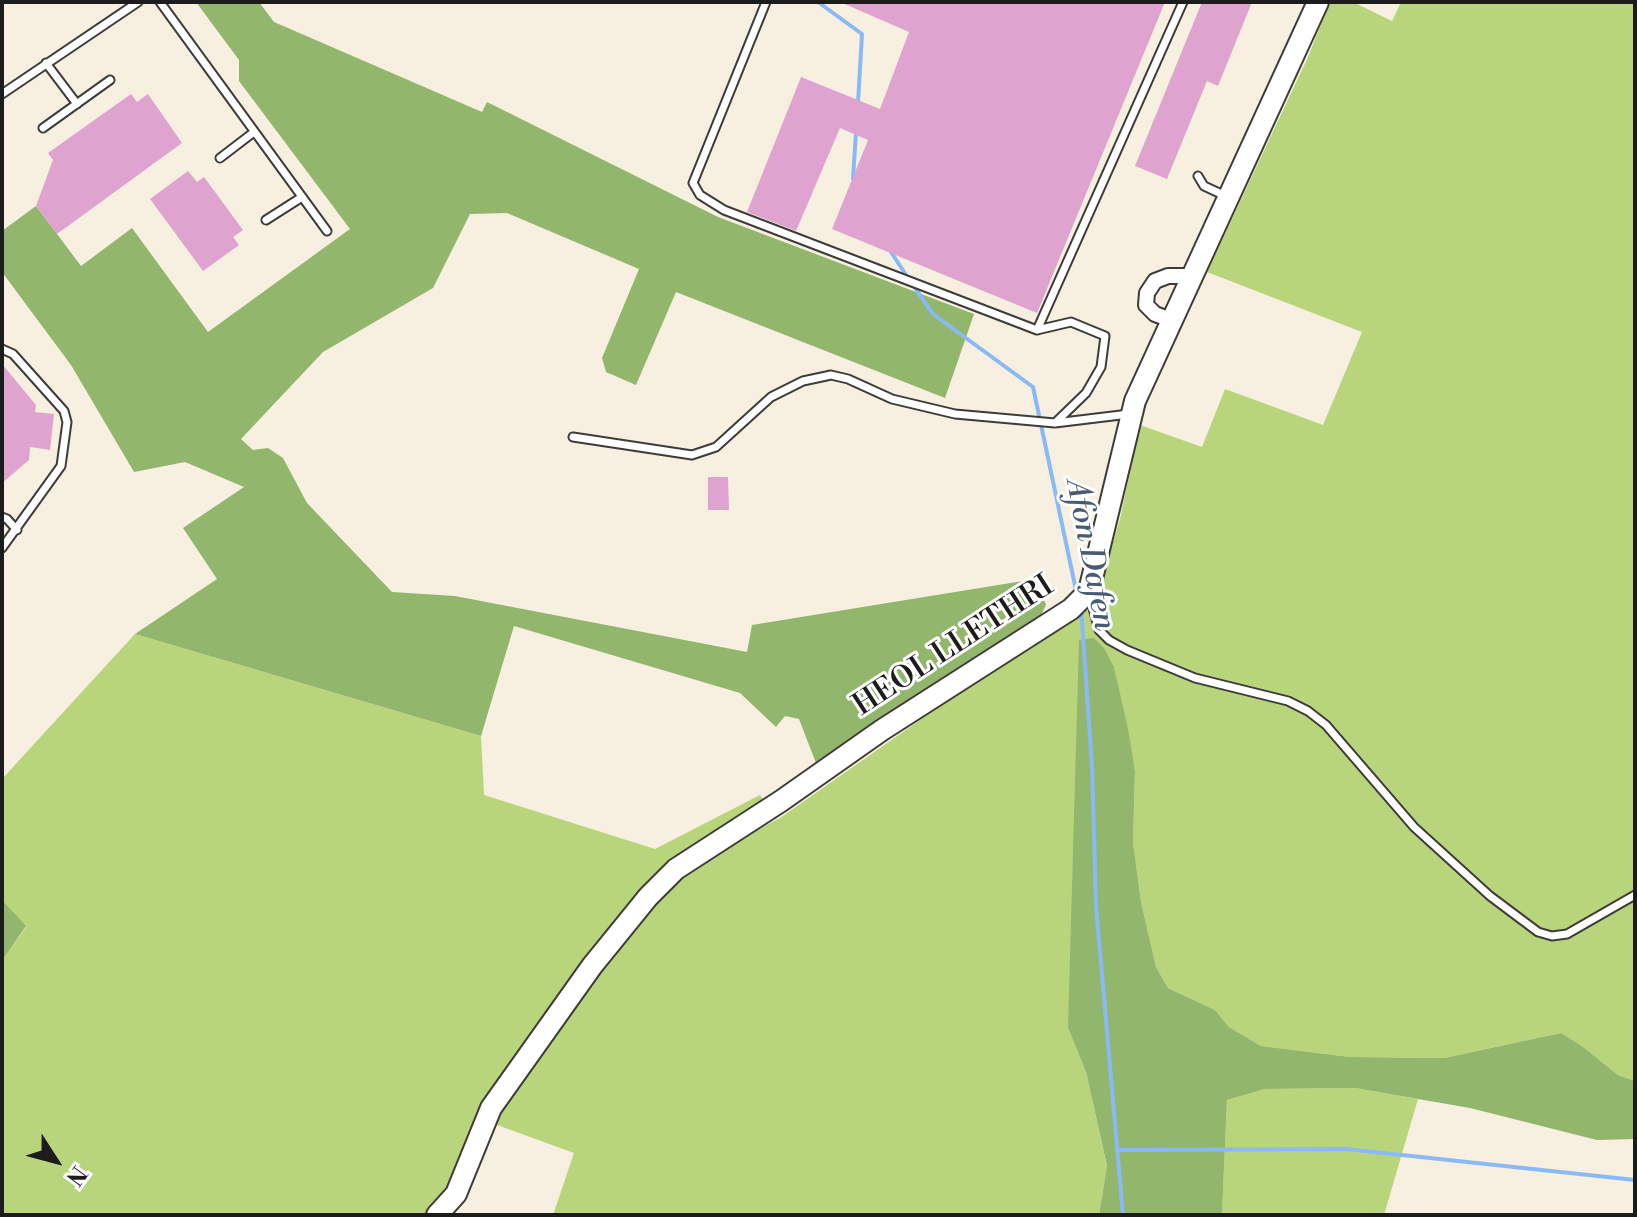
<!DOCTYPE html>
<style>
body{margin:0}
#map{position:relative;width:1637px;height:1217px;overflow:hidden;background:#f7efe0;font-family:"Libre Bodoni",serif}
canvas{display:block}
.frame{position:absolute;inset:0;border:4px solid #1c1c1c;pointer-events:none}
.north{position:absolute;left:16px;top:1121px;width:80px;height:80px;-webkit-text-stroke:6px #fff;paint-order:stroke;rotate:126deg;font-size:22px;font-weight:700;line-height:32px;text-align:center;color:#1c1c1c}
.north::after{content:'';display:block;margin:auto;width:28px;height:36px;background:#1c1c1c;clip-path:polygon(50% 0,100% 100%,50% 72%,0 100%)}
</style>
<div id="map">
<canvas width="1637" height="1217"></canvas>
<div class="frame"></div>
<div class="north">N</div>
</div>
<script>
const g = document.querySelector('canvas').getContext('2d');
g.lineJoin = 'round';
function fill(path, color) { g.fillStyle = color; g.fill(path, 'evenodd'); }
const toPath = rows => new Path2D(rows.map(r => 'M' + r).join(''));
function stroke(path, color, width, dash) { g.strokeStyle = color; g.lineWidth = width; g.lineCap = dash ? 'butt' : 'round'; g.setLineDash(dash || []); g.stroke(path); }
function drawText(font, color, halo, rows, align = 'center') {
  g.font = font + ' "Libre Bodoni",serif'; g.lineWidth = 6; g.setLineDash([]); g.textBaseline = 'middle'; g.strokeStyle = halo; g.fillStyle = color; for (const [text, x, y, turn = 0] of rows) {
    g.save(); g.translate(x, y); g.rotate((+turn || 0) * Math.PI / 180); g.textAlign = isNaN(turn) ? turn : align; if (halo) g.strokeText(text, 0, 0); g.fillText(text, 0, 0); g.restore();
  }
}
fill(toPath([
 [1330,2,1353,2,1392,21,1401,2,1635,2,1635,1081,1618,1075,1582,1046,1561,1033,1444,1058,1350,1057,1261,1046,1229,1027,1215,1010,1168,988,1156,967,1141,902,1133,842,1135,771,1114,667,1068,1028,1086,1072,1107,1167,1099,1215,553,1215,574,1153,489,1122,588,981,679,877,724,847,780,818,1020,650,1099,587,1120,519,1140,425,1202,447,1225,389,1323,425,1362,332,1207,272,1308,57],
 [135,634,481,736,484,795,655,849,760,795,770,808,676,869,491,1108,437,1215,2,1215,2,961,26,927,2,900,2,779],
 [1355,1088,1418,1099,1384,1215,1222,1215,1227,1100,1265,1089]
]), '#b9d57b');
fill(toPath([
 [196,2,259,2,274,22,482,112,487,102,718,217,974,314,945,398,676,292,636,385,606,372,602,358,639,269,507,213,470,214,433,288,323,352,241,439,253,450,268,448,283,458,307,503,392,592,455,596,747,652,752,625,1029,580,1041,591,1046,605,1039,619,793,782,816,763,799,719,785,716,776,727,740,693,514,626,481,736,135,634,217,579,183,528,244,487,185,462,134,472,71,365,2,272,2,231,36,206,81,266,132,228,208,332,350,229,239,81,239,60],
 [1094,638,1104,648,1114,667,1128,729,1135,771,1133,842,1141,902,1156,967,1168,988,1215,1010,1229,1027,1261,1046,1350,1057,1444,1058,1561,1033,1582,1046,1618,1075,1635,1081,1635,1139,1597,1140,1470,1108,1355,1088,1265,1089,1227,1100,1222,1215,1099,1215,1107,1166,1086,1072,1068,1028,1079,640],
 [2,900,26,926,2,961]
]), '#92b66b');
stroke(toPath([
 [818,2,862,34,858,103],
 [853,179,856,132],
 [891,252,908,278],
 [913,285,933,314,1033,387,1077,595],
 [1081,607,1092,766,1096,906,1123,1215],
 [1117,1150,1346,1149,1635,1180]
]), '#8abaf6', 4);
fill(toPath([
 [840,2,1165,2,1037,313,832,229,868,140,840,128,796,231,747,212,801,77,880,109,909,32],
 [1202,2,1252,2,1218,86,1207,81,1167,179,1135,166],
 [131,94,137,102,148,94,182,143,57,234,36,206,53,160,48,153],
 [188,171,197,182,204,177,243,230,233,237,239,245,203,271,150,199],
 [2,364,36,405,35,412,54,414,50,450,30,447,29,460,2,483],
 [708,477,728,477,729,510,708,510]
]), '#dfa3cf');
const lane = toPath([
 [160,2,327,231],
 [766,2,693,183,700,195,724,210,1037,330,1071,322,1105,336,1101,367,1086,393,1055,423],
 [46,63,77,104],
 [2,94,138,2],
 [43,128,110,80],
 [220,158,254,132],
 [1198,176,1204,186,1228,197],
 [266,220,302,197],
 [1037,330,1183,2],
 [2,349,13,354,64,411,67,422,61,466,2,548],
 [573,437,692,455,716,447,771,397,803,381,831,375,848,379,892,399,955,414,1055,423,1129,414],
 [2,517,7,519,17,530],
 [1090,597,1099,630,1109,640,1127,650,1195,678,1288,701,1308,711,1326,725,1414,827,1490,896,1538,932,1552,936,1567,934,1635,895]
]);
const street = toPath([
 [1171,320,1155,314,1146,305,1147,293,1155,281,1168,276,1191,276]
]);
const secondary = toPath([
 [437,1215,456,1194,491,1108,592,966,648,897,676,869,781,801,882,730,1071,609,1089,591,1135,401,1318,2]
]);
stroke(lane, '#3d3c39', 11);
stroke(street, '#3d3c39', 18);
stroke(secondary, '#3d3c39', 24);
stroke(lane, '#fff', 7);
stroke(street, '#fff', 14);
stroke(secondary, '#fff', 20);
drawText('30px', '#1c1c1c', '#fff', [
 ["HEOL LLETHRI",954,647,-33]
]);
drawText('italic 32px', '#485b73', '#fff', [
 ["Afon Dafen",1089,555,79]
]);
</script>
